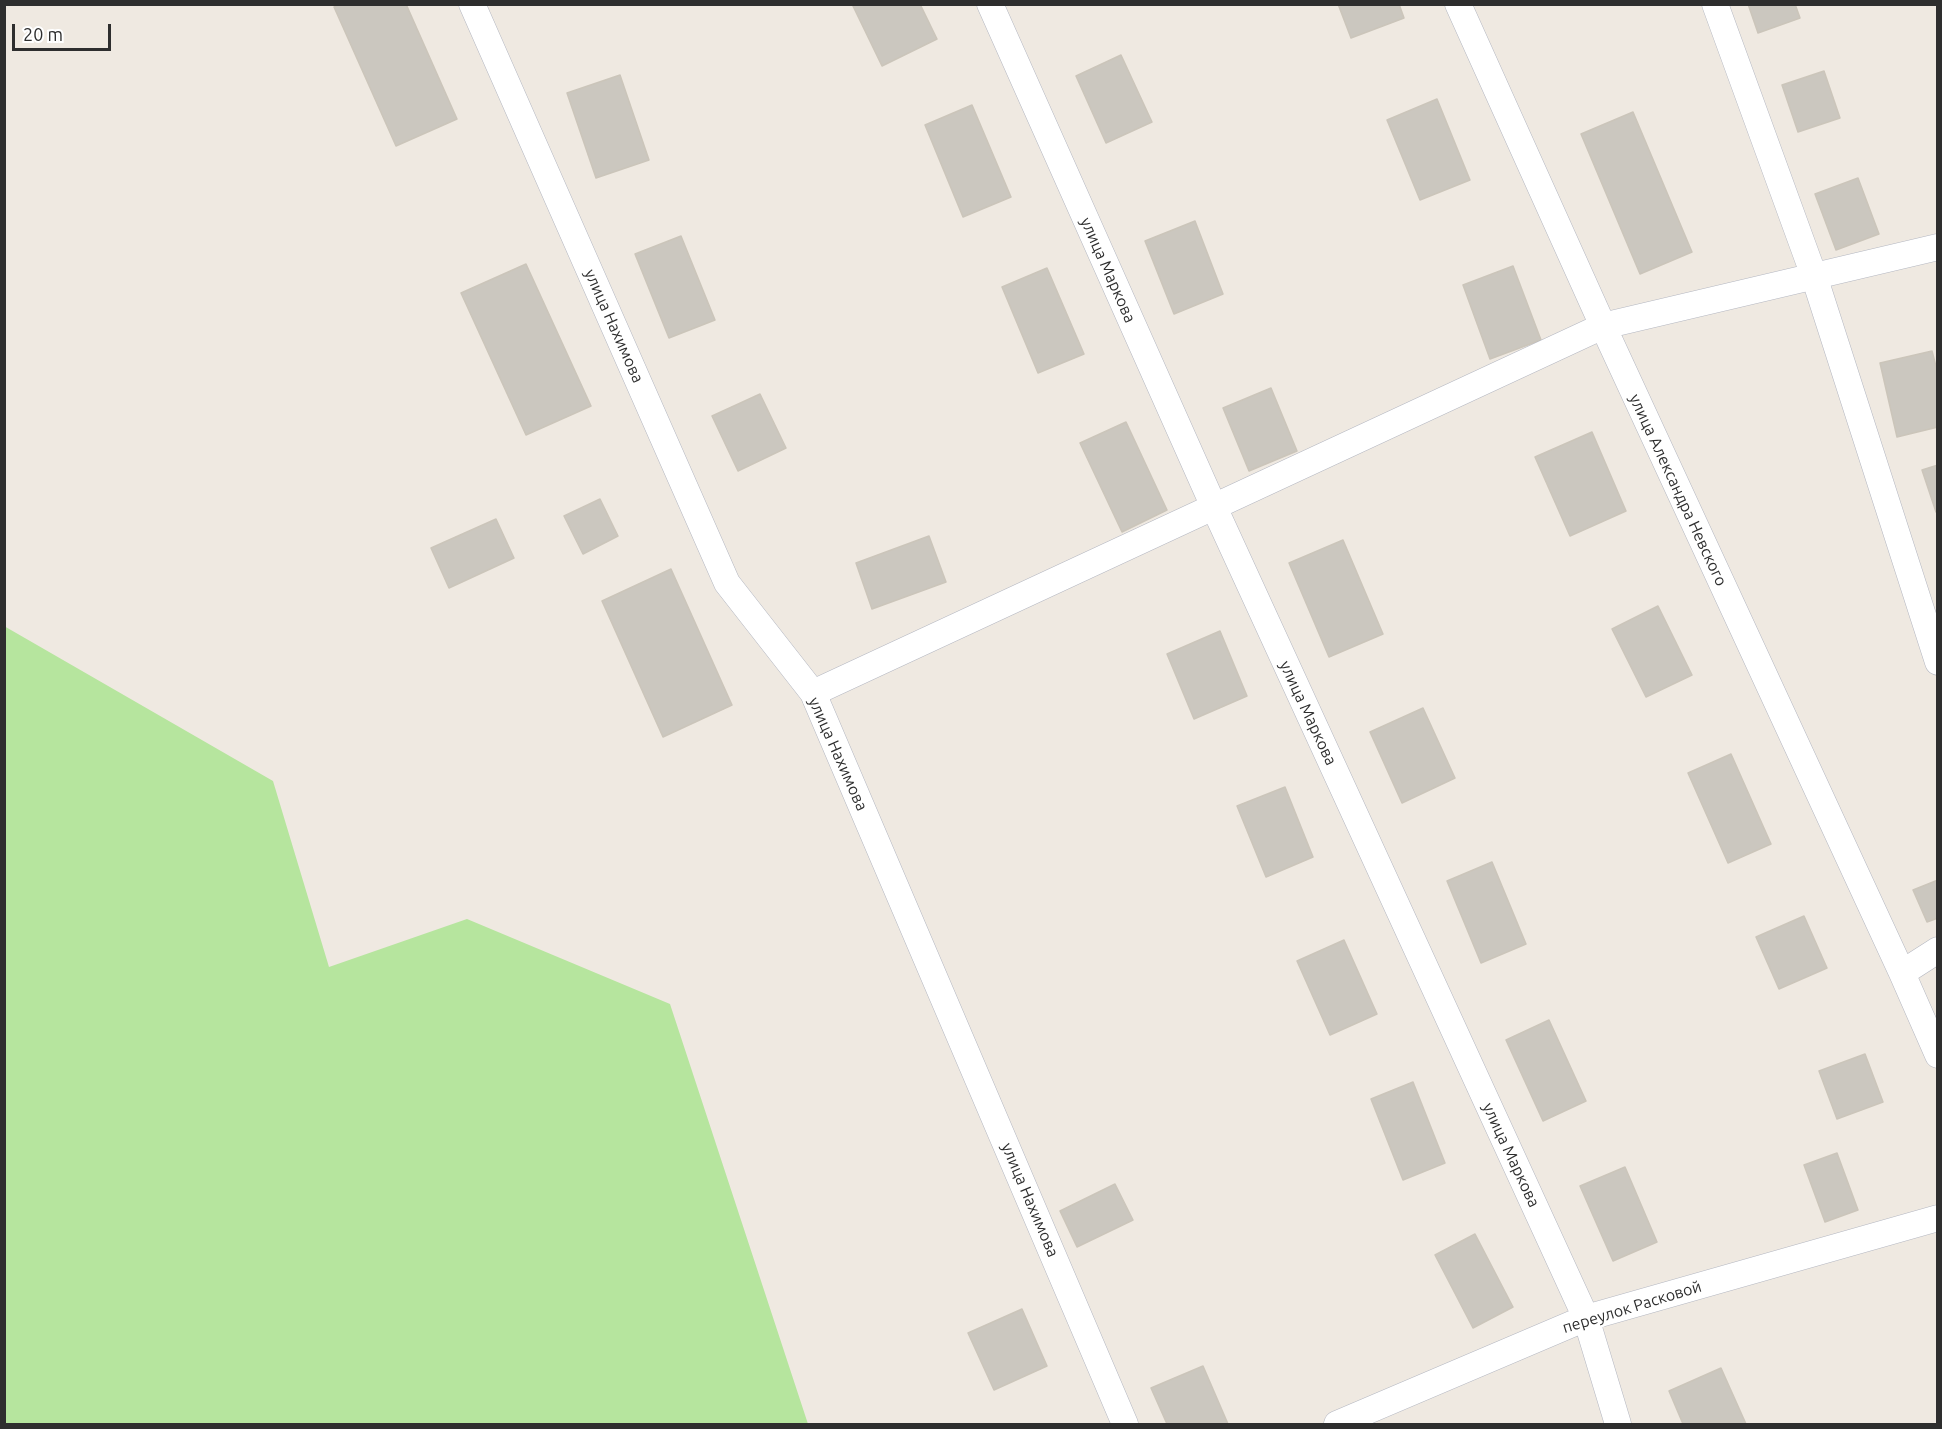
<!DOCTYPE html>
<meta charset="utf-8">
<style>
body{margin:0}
#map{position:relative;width:1942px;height:1429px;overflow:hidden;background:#efe9e1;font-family:Ubuntu,sans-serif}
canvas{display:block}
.frame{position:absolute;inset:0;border:6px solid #2e2e2e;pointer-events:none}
.scale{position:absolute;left:12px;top:24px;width:99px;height:27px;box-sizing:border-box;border:3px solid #2e2e2e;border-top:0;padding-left:8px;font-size:18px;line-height:21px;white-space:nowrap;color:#2e2e2e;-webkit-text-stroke:4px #fff;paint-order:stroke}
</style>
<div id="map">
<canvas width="1942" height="1429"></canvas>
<div class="frame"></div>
<div class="scale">20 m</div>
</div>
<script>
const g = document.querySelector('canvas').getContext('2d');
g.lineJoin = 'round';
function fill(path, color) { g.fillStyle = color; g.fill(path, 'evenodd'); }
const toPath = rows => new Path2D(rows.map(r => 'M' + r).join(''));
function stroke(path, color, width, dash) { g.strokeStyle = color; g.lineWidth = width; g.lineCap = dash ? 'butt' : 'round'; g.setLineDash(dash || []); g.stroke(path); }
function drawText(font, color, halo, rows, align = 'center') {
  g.font = font + ' Ubuntu,sans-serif'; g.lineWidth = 5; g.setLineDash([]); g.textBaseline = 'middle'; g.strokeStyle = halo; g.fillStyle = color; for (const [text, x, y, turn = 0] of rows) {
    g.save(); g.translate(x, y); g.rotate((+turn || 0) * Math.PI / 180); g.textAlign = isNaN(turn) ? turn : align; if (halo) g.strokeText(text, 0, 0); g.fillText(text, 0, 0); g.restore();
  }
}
fill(toPath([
 [4,626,273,781,329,967,467,919,670,1004,808,1424,5,1424]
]), '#b6e59e');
const building = toPath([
 [341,4,406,4,457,119,396,146,334,7,341,4],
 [852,4,920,4,937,39,882,66,852,4],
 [1338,4,1399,4,1404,18,1351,38,1338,4],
 [1748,4,1795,4,1800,18,1758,33,1748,4],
 [1121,55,1152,122,1106,143,1076,76,1121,55],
 [1824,71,1840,118,1798,132,1782,85,1824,71],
 [620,75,649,160,596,178,567,93,620,75],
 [1437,99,1470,180,1420,200,1387,120,1437,99],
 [972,105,1011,197,963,217,925,125,972,105],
 [1633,112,1692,252,1640,274,1581,134,1633,112],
 [1858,178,1879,234,1836,250,1815,194,1858,178],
 [1195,221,1223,294,1174,314,1145,241,1195,221],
 [681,236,715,320,669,338,635,254,681,236],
 [526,264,591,406,526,435,461,293,526,264],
 [1513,266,1541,340,1490,359,1463,285,1513,266],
 [1047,268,1084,354,1038,373,1002,287,1047,268],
 [1932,351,1938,374,1938,427,1897,437,1880,363,1932,351],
 [1271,388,1297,451,1249,471,1223,408,1271,388],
 [760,394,786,448,738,471,712,416,760,394],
 [1126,422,1167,510,1122,532,1080,443,1126,422],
 [1592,432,1626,511,1570,536,1535,457,1592,432],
 [1938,465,1938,512,1936,512,1922,470,1938,465],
 [600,499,618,536,583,554,564,516,600,499],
 [496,519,514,558,449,588,431,548,496,519],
 [929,536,946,582,872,609,856,563,929,536],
 [1343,540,1383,634,1329,657,1289,563,1343,540],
 [671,569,732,705,663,737,602,601,671,569],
 [1658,606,1692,675,1646,697,1612,629,1658,606],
 [1220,631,1247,696,1194,719,1167,654,1220,631],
 [1423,708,1455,778,1402,803,1370,732,1423,708],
 [1731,754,1771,844,1728,863,1688,773,1731,754],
 [1285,787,1313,857,1266,877,1237,806,1285,787],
 [1492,862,1526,944,1481,963,1447,881,1492,862],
 [1938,880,1938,918,1927,922,1913,890,1938,880],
 [1804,916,1827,968,1779,989,1756,937,1804,916],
 [1344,940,1377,1014,1330,1035,1297,961,1344,940],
 [1549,1020,1586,1101,1543,1121,1506,1040,1549,1020],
 [1865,1054,1883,1102,1837,1119,1819,1071,1865,1054],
 [1413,1082,1445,1163,1403,1180,1371,1099,1413,1082],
 [1837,1153,1858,1210,1825,1222,1804,1165,1837,1153],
 [1625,1167,1657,1242,1613,1261,1580,1186,1625,1167],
 [1115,1184,1133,1220,1077,1247,1060,1211,1115,1184],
 [1475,1234,1513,1307,1473,1328,1435,1255,1475,1234],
 [1022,1309,1047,1366,994,1390,968,1333,1022,1309],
 [1203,1366,1228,1424,1167,1424,1151,1388,1203,1366],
 [1721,1368,1746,1424,1683,1424,1669,1391,1721,1368]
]);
fill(building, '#cbc7bf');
stroke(building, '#cbc5ba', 1.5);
const minor = toPath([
 [472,4,727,583,813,693,1125,1424],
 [990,4,1214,507,1586,1318,1618,1424],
 [1458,4,1603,326,1902,973,1938,1055],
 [1715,4,1814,276,1938,662],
 [813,693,1603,326,1938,247],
 [1902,973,1938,950],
 [1337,1424,1586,1318,1938,1218]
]);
stroke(minor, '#b4b7c1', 27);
stroke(minor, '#fff', 26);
drawText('16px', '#2e2e2e', '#fff', [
 ["улица Маркова",1108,270,66],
 ["улица Нахимова",614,326,66],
 ["улица Александра Невского",1678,490,65],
 ["улица Маркова",1308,713,65],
 ["улица Нахимова",838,754,66],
 ["улица Маркова",1511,1155,65],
 ["улица Нахимова",1030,1200,67],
 ["переулок Расковой",1632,1307,-17]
]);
</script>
